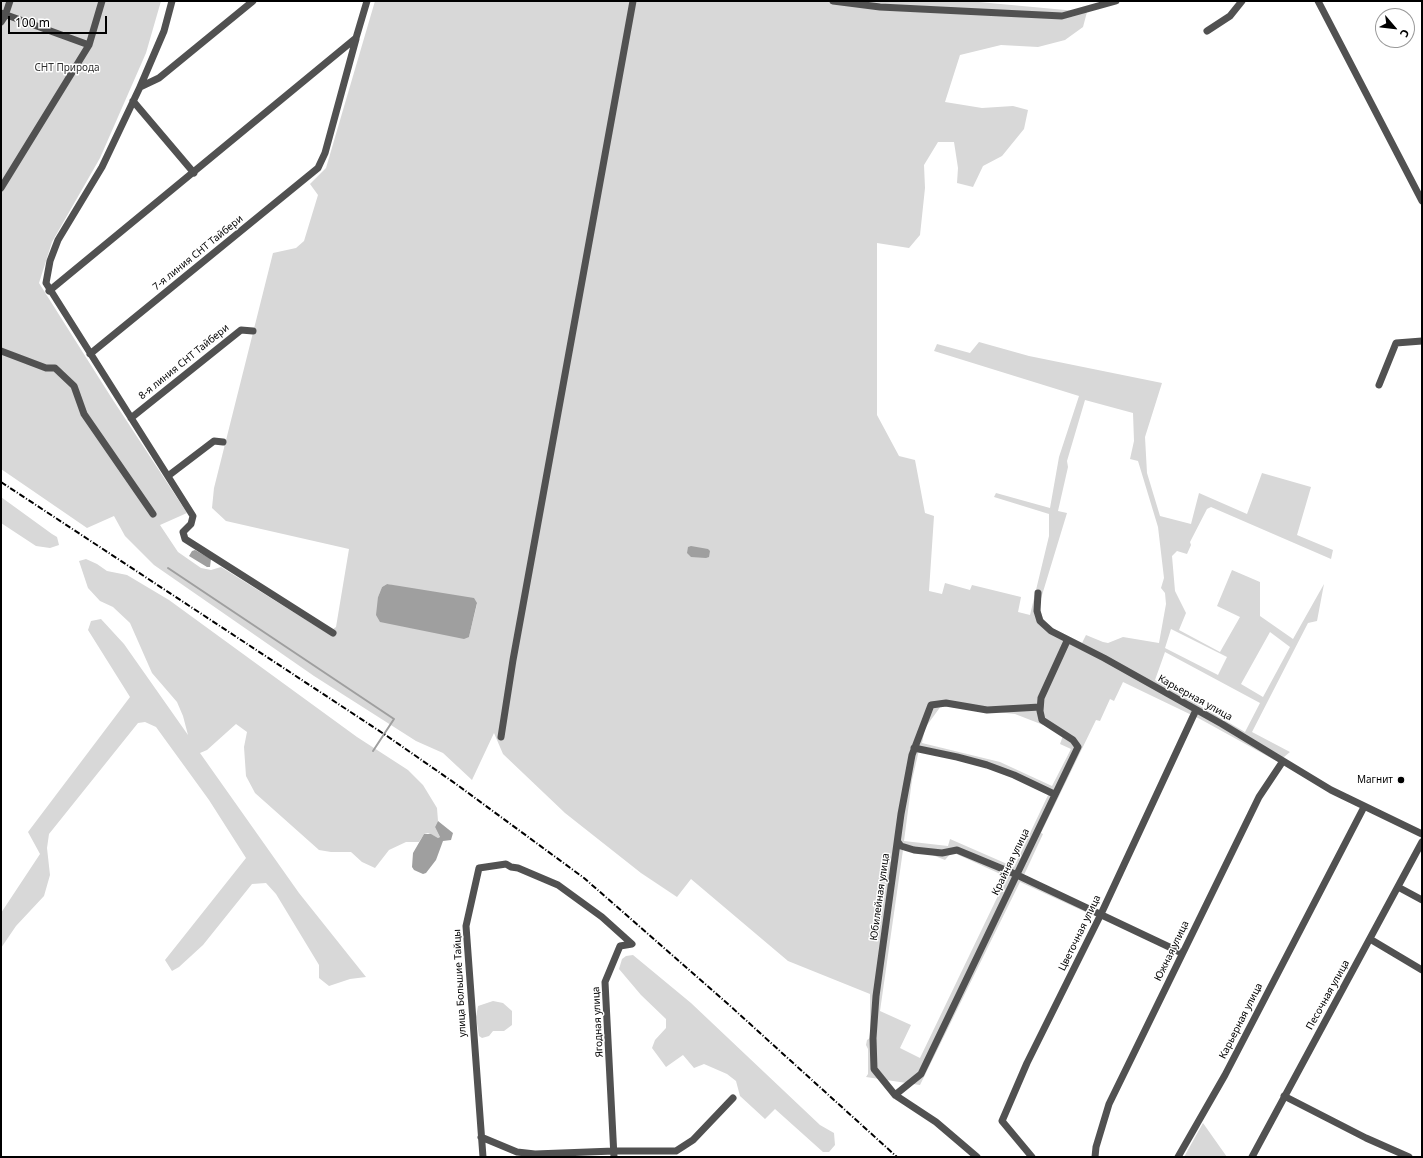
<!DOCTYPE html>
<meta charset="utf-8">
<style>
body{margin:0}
#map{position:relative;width:1423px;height:1158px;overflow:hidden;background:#fff;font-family:"Noto Sans",sans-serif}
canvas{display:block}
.frame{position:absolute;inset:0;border:2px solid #000;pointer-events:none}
.north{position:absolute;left:1375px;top:8px;width:40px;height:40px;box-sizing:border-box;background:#fff;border:1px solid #999;border-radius:50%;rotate:118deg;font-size:11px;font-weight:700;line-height:16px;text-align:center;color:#000}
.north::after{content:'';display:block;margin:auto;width:14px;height:18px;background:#000;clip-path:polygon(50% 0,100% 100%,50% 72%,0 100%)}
.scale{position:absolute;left:8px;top:16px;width:99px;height:18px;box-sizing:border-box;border:2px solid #000;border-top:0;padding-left:5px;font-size:12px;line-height:14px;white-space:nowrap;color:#000;-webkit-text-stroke:3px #fff;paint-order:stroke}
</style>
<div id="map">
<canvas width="1423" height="1158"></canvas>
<div class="frame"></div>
<div class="north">С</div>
<div class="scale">100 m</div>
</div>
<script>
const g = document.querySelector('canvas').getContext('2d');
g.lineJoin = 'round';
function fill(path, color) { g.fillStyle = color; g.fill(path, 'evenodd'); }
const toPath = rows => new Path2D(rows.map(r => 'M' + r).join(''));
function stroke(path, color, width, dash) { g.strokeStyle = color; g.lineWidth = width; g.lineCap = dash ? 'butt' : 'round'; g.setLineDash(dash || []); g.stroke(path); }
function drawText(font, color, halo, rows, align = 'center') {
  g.font = font + ' "Noto Sans",sans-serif'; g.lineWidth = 3; g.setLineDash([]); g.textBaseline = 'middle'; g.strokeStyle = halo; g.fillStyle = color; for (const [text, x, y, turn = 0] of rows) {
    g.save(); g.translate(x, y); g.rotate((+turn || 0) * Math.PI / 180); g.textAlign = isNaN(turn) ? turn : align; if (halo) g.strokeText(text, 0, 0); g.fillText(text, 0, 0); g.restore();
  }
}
fill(toPath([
 [1,1,161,1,146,53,100,158,52,242,39,283,111,397,187,513,160,525,178,552,201,568,211,570,221,567,327,633,336,627,349,549,226,521,212,508,214,488,273,253,296,248,304,241,318,195,310,184,326,168,375,1,968,1,1087,12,1083,27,1065,40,1038,47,1001,45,960,55,945,102,982,108,1013,106,1028,110,1024,129,1002,156,983,166,973,187,957,183,958,168,954,142,938,142,924,165,925,188,920,235,909,248,877,243,877,415,899,456,915,460,925,513,934,516,929,591,942,594,945,583,970,590,972,585,1021,597,1018,612,1030,615,1049,536,1049,514,994,497,996,493,1050,508,1059,457,1079,396,934,351,937,344,970,353,979,342,1029,356,1162,383,1145,437,1147,473,1160,516,1191,524,1199,493,1247,514,1262,473,1311,487,1297,535,1333,550,1331,559,1211,507,1207,509,1190,542,1191,545,1187,554,1177,551,1172,556,1175,591,1186,613,1179,630,1220,652,1240,617,1217,606,1232,570,1260,582,1260,616,1293,639,1324,584,1317,621,1308,623,1252,732,1290,752,1278,762,1200,719,1123,682,1114,701,1110,699,1100,721,1096,720,1041,833,1043,834,1024,875,1094,909,1092,915,1020,882,920,1085,866,1077,868,1074,868,1049,866,1045,867,1040,870,1038,870,994,788,961,691,879,677,897,641,873,565,813,503,754,494,733,472,780,443,753,416,741,314,676,154,565,125,536,114,516,87,528,1,469],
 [1085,400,1133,413,1134,441,1130,459,1138,461,1158,527,1164,578,1161,588,1165,593,1166,604,1159,643,1123,637,1108,643,1103,642,1086,635,1082,643,1046,625,1042,616,1039,605,1067,513,1058,511,1068,467,1067,461],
 [387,584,477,604,469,637,378,597,382,587],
 [1171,629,1227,657,1218,675,1165,648],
 [1270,632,1290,647,1263,697,1241,684],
 [1165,652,1260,703,1245,732,1155,680],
 [941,706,1015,714,1064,733,1060,744,1071,749,1052,786,1000,762,922,743,925,728],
 [919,750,999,769,1049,793,1014,867,950,839,948,846,904,841,912,780],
 [903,850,930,854,945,860,952,852,1007,877,920,1058,900,1048,911,1025,880,1011],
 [1,497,52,534,57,537,59,545,50,548,36,546,1,523],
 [86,559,97,564,107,571,127,575,169,600,357,737,408,770,423,785,437,808,438,821,435,827,440,837,438,838,428,833,424,834,419,842,406,842,389,850,375,868,362,862,351,852,331,852,319,850,255,793,246,776,244,747,247,732,236,724,207,750,200,753,299,893,366,977,350,979,329,986,319,978,319,965,276,894,266,883,252,884,203,945,179,967,172,971,165,960,246,858,209,800,156,727,145,722,138,723,49,834,47,848,50,875,44,896,16,926,1,948,1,913,40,854,28,832,130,697,88,630,91,621,101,619,124,644,188,735,183,716,177,702,152,673,130,623,113,607,100,601,88,588,79,561],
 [633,955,691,1003,820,1125,834,1133,835,1145,829,1152,823,1152,775,1109,765,1119,740,1096,736,1081,727,1074,704,1064,694,1068,683,1055,666,1067,652,1048,655,1040,666,1028,666,1019,641,995,619,969,622,959,626,956],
 [493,1001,503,1003,512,1011,512,1025,504,1031,493,1031,489,1036,482,1038,479,1036,476,1017,478,1006],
 [1203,1123,1227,1157,1184,1157]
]), '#d8d8d8');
fill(toPath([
 [691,546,708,549,710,551,709,557,706,558,691,557,687,553,688,547],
 [195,550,211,559,210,567,207,567,189,556,192,551],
 [387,584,474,598,477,603,469,637,464,639,380,622,376,615,378,597,382,587],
 [438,821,453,833,451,840,443,841,436,860,426,873,423,874,414,870,412,867,413,853,424,834,431,834,438,838,440,837,435,827]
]), '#9f9f9f');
stroke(toPath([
 [168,568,394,719,373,751]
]), '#9f9f9f', 2);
stroke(toPath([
 [253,1,159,78,140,87,102,167,58,240,50,261,46,283,193,516,191,524,183,532,185,539,333,633],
 [833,1,880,7,1062,16,1116,1],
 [1318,1,1422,201],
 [1,13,89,45],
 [1,22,5,16,10,1],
 [1207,31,1230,16,1242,1],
 [140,87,164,31,172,1],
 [133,101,194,173],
 [1,188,89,45,102,1],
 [49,291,356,38,367,1],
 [1,351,46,368,55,368,74,386,84,414,153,514],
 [90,354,318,168,325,153,356,39],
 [1379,385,1396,343,1422,341],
 [131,418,241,330,253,331],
 [168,476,214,441,223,442],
 [1038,593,1037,611,1040,621,1051,631,1104,658,1222,724,1331,790,1422,834],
 [501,737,513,660,633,1],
 [914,748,957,757,987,765,1014,775,1054,794],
 [898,842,901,846,914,850,942,853,957,850,1015,874,1182,953],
 [1398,887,1422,900],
 [1370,939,1422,970],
 [895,1095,921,1074,1078,747,1073,740,1042,720,1040,711,1041,698,1067,641],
 [1284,1096,1366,1138,1409,1157],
 [481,1137,517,1152,535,1154,614,1151,676,1151,693,1140,733,1098],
 [483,1157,466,926,479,868,506,864,511,867,518,868,558,885,602,917,632,944,620,946,605,982,614,1157],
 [977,1157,936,1122,895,1095,874,1069,873,1038,876,996,901,814,912,755,931,705,946,703,987,710,1040,707],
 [1032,1157,1002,1121,1027,1063,1101,914,1196,710],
 [1095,1157,1096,1147,1109,1104,1259,797,1283,761],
 [1178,1157,1225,1075,1364,807],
 [1252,1157,1422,842]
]), '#515151', 7);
stroke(toPath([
 [1,482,387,736,456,784,584,878,728,1004,897,1157]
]), '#000', 2, [6, 2, 1, 2]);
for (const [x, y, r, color] of [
 [1401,780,4,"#000"]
]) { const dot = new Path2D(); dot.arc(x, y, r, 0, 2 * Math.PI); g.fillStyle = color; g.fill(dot); stroke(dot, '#fff', 1.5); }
drawText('10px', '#2f2f2f', '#fff', [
 ["СНТ Природа",67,68]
]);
drawText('10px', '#000', '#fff', [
 ["7-я линия СНТ Тайбери",198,253,-39],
 ["8-я линия СНТ Тайбери",184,362,-39],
 ["Карьерная улица",1195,698,29],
 ["Крайняя улица",1011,862,-64],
 ["Юбилейная улица",880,897,-82],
 ["Цветочная улица",1080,933,-64],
 ["Южная улица",1172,951,-64],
 ["улица Большие Тайцы",460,983,-93],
 ["Песочная улица",1328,995,-61],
 ["Карьерная улица",1241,1021,-63],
 ["Ягодная улица",598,1022,-93]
]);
drawText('10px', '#000', '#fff', [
 ["Магнит",1393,780]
], 'right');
</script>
